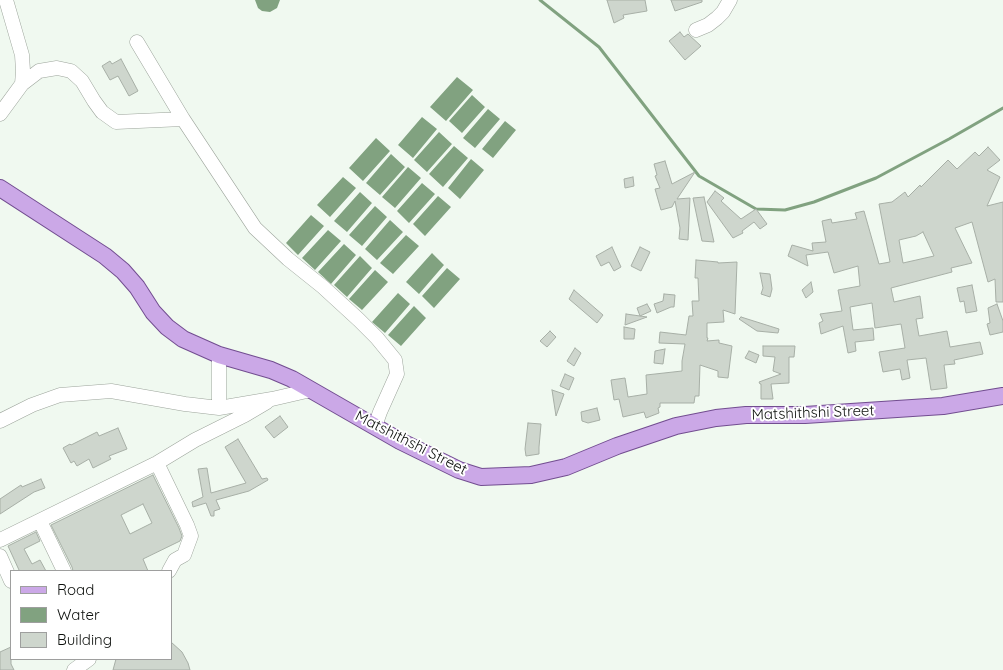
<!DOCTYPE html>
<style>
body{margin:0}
#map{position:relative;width:1003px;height:670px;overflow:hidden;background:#f0f9f0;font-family:Quicksand,sans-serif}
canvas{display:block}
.legend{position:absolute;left:10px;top:570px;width:162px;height:90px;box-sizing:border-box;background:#fff;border:1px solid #9e9f9e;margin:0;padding:6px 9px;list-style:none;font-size:15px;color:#0d100d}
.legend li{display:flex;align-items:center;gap:10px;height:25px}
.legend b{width:25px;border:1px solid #9e9f9e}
</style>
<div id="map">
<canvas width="1003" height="670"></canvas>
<ul class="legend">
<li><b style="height:6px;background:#cba8e7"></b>Road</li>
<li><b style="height:14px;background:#81a280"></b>Water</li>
<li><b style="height:14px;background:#ced6cd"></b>Building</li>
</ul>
</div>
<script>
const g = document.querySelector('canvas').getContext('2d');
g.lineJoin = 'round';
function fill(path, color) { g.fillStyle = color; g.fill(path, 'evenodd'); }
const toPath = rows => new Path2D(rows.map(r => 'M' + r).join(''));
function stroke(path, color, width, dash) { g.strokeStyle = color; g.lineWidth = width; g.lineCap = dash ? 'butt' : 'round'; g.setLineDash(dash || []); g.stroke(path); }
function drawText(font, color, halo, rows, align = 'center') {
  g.font = font + ' Quicksand,sans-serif'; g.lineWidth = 4; g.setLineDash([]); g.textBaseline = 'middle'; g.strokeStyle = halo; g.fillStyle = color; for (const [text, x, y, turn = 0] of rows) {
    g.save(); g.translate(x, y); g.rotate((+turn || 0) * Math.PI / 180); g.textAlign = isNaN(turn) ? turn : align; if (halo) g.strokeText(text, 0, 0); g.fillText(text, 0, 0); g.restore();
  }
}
fill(toPath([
 [255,0,280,0,277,8,270,12,262,11,258,8],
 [457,77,473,90,446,121,430,107],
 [472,95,485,107,462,133,449,121],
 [488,109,500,119,475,148,463,138],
 [422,117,437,129,413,158,398,145],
 [505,121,516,130,493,158,482,149],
 [439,132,452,144,427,172,414,160],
 [376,138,390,151,363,181,349,168],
 [454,146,468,158,443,187,429,174],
 [391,154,405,167,380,195,366,183],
 [471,159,484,170,460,199,448,188],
 [408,167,421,178,395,208,382,197],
 [343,177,356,188,330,217,317,205],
 [422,183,435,194,409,223,397,211],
 [360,192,372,203,347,232,334,221],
 [438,196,451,207,425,236,413,224],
 [375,206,387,217,362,246,349,235],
 [311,215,324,226,298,255,286,243],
 [390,220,403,232,377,260,365,249],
 [328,230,341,241,315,270,302,258],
 [406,235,419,246,393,274,380,263],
 [344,244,356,255,331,284,318,272],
 [432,253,444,265,419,294,406,282],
 [360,256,372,268,347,297,334,285],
 [447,268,460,279,434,308,422,296],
 [375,270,388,282,362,310,349,299],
 [398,293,410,304,385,333,372,322],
 [414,306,426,318,401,346,388,335]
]), '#81a280');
stroke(toPath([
 [540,0,599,47,699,176,756,209,785,210,814,202,876,178,949,139,1003,108]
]), '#81a280', 3);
const building = toPath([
 [607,0,645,0,647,11,623,15,624,18,614,23,607,0],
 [671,0,702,0,702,2,675,11,671,0],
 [680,32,684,37,688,34,701,46,685,60,669,41,680,32],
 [121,59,138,91,129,96,118,76,110,80,102,66,110,61,112,64,121,59],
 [988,147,1000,160,987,170,1000,177,987,206,1003,202,1003,302,996,302,995,279,988,282,972,222,955,228,972,263,951,268,952,272,891,288,894,302,920,296,923,318,916,319,919,336,947,331,950,347,980,342,983,354,954,360,955,364,944,365,947,388,931,390,926,358,907,360,910,378,902,380,900,369,883,372,879,352,905,348,901,324,875,328,872,303,850,307,853,330,873,328,874,340,855,342,856,351,848,353,843,326,821,334,819,323,823,321,820,314,842,311,838,290,860,286,858,266,834,273,828,252,806,255,808,266,788,256,792,245,813,251,812,243,826,242,822,221,831,219,832,223,857,219,855,213,864,211,879,264,890,262,879,204,892,202,905,192,908,197,920,185,921,187,948,160,957,169,975,152,979,156,988,147],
 [923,232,934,256,903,263,899,240,916,236,923,232],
 [665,161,672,184,695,172,677,199,690,198,688,240,679,239,680,228,675,201,672,207,661,210,655,189,660,188,655,176,657,175,654,164,665,161],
 [633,177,634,186,625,188,624,179,633,177],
 [715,191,724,198,721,201,741,219,756,209,767,224,760,229,754,222,742,231,743,233,733,238,707,202,715,191],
 [704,197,714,242,702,241,693,198,704,197],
 [612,247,621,267,614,271,609,262,601,266,596,256,612,247],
 [640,247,650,252,641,271,631,266,640,247],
 [696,260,718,262,718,263,737,262,735,314,723,310,724,322,707,323,707,338,708,338,707,341,719,340,719,343,732,346,728,378,718,377,718,371,700,365,699,396,695,396,694,403,660,403,660,407,658,408,659,413,646,418,644,412,623,417,619,399,614,400,611,380,625,378,628,397,647,394,646,375,682,371,682,361,685,344,659,343,660,332,686,335,689,316,693,316,692,301,699,301,698,278,695,278,696,260],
 [760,273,770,274,772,289,770,297,761,294,763,288,760,273],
 [811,282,813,292,806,298,802,290,811,282],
 [972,285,977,311,966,313,964,301,960,302,957,288,972,285],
 [574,290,603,315,597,323,569,299,574,290],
 [664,294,675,295,674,307,671,307,657,313,654,304,663,301,664,294],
 [647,304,651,311,640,316,637,308,647,304],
 [997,304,1003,321,1003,332,990,335,987,324,990,323,988,308,997,304],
 [626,314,647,317,625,325,626,314],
 [741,317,779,329,778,333,757,331,739,319,741,317],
 [624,327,635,329,634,339,624,339,624,327],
 [550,331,556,337,547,347,540,341,550,331],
 [763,346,795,346,794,357,789,357,789,383,771,384,773,399,761,399,761,384,760,384,759,382,781,374,773,371,775,357,763,356,763,346],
 [575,348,581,353,574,366,567,361,575,348],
 [665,349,663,364,654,363,655,351,665,349],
 [749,351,759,355,756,363,745,358,749,351],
 [565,374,574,378,569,390,560,386,565,374],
 [552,390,564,394,556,416,552,390],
 [597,408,600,420,588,423,582,421,581,412,597,408],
 [280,416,288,427,274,438,265,427,280,416],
 [528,423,541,424,539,447,539,454,526,456,525,449,528,423],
 [118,428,127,449,109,456,111,459,93,468,89,459,77,466,74,461,71,463,63,448,70,444,71,445,97,432,99,436,118,428],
 [238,439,262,479,267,478,268,480,249,491,216,500,220,509,214,511,214,516,211,516,206,503,193,507,192,502,203,497,198,469,207,468,211,493,246,483,225,447,238,439],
 [153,475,179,528,182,536,180,541,143,559,148,571,73,571,72,567,51,525,153,475],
 [143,504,152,523,130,534,121,515,143,504],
 [41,479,45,488,34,492,0,514,0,499,21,485,22,487,41,479],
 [36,532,40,541,24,549,32,564,40,560,46,571,18,571,19,570,8,546,36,532],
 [171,642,182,652,188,663,190,670,113,670,116,659,171,659,171,642],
 [11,647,11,664,14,670,0,670,0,652,11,647]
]);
fill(building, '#ced6cd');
stroke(building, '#a7afa6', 1);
const minor = toPath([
 [6,0,22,55,23,71,22,84],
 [696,30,708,25,717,18,723,12,730,0],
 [137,42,183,119,255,228,288,259,323,287,359,320,377,338,395,360,397,374,380,412,375,426],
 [0,114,22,84,39,71,57,68,71,71,82,81,94,101,102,112,116,122,183,119],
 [219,408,219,355],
 [0,421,32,405,60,395,111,391,185,404,219,408,272,399,311,390],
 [157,463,187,525,191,536,184,555,175,560,169,571],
 [40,521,64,571],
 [0,540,157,463,195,440,245,415,267,402],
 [0,556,11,581],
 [74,670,89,659]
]);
const major = toPath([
 [0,188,105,256,123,271,137,287,153,312,167,327,183,339,219,355,271,370,292,379,400,441,459,470,481,477,531,475,566,467,617,446,676,426,716,418,746,415,805,415,943,406,1003,396]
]);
stroke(minor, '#9ca49b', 15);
stroke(major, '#724d90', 18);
stroke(minor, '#fff', 14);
stroke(major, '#cba8e7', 16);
drawText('15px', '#0d100d', '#fff', [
 ["Matshithshi Street",813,413,-2],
 ["Matshithshi Street",411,443,27]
]);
</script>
